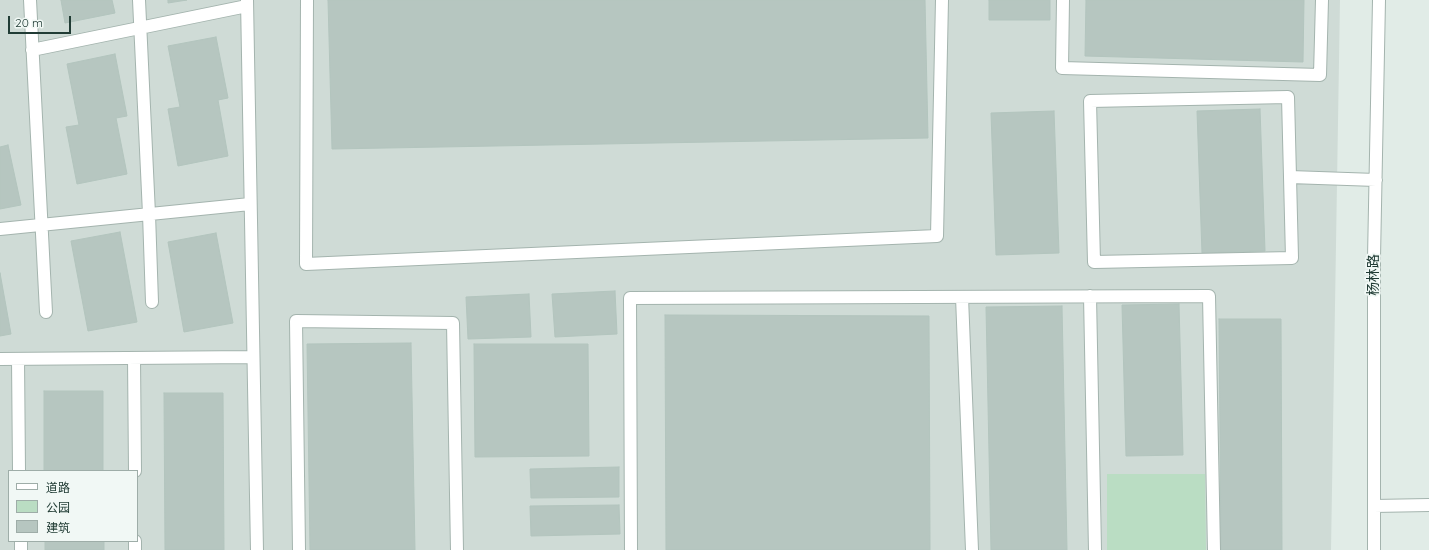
<!DOCTYPE html>
<meta charset="utf-8">
<style>
body{margin:0}
#map{position:relative;width:1429px;height:550px;overflow:hidden;background:#e1ece7;font-family:Quicksand,"Noto Sans SC",sans-serif}
canvas{display:block}
.legend{position:absolute;left:8px;top:470px;width:130px;height:72px;box-sizing:border-box;background:#f1f8f5;border:1px solid #9eada8;margin:0;padding:5px 7px;list-style:none;font-size:12px;color:#213c35}
.legend li{display:flex;align-items:center;gap:8px;height:20px}
.legend b{width:20px;border:1px solid #9eada8}
.scale{position:absolute;left:8px;top:16px;width:63px;height:18px;box-sizing:border-box;border:2px solid #213c35;border-top:0;padding-left:5px;font-size:12px;line-height:14px;white-space:nowrap;color:#213c35;-webkit-text-stroke:3px #f1f8f5;paint-order:stroke}
</style>
<div id="map">
<canvas width="1429" height="550"></canvas>
<ul class="legend">
<li><b style="height:5px;background:#fff"></b>道路</li>
<li><b style="height:11px;background:#baddc3"></b>公园</li>
<li><b style="height:11px;background:#b6c6c0"></b>建筑</li>
</ul>
<div class="scale">20 m</div>
</div>
<script>
const g = document.querySelector('canvas').getContext('2d');
g.lineJoin = 'round';
function fill(path, color) { g.fillStyle = color; g.fill(path, 'evenodd'); }
const toPath = rows => new Path2D(rows.map(r => 'M' + r).join(''));
function stroke(path, color, width, dash) { g.strokeStyle = color; g.lineWidth = width; g.lineCap = dash ? 'butt' : 'round'; g.setLineDash(dash || []); g.stroke(path); }
function drawText(font, color, halo, rows, align = 'center') {
  g.font = font + ' Quicksand,"Noto Sans SC",sans-serif'; g.lineWidth = 3.5; g.setLineDash([]); g.textBaseline = 'middle'; g.strokeStyle = halo; g.fillStyle = color; for (const [text, x, y, turn = 0] of rows) {
    g.save(); g.translate(x, y); g.rotate((+turn || 0) * Math.PI / 180); g.textAlign = isNaN(turn) ? turn : align; if (halo) g.strokeText(text, 0, 0); g.fillText(text, 0, 0); g.restore();
  }
}
fill(toPath([
 [0,0,1340,0,1331,550,0,550],
 [9,471,137,471,137,541,9,541]
]), '#cfdbd6');
fill(toPath([
 [1107,474,1205,474,1206,550,1107,550]
]), '#baddc3');
const building = toPath([
 [61,0,112,0,115,13,65,23,61,0],
 [168,0,187,0,168,3,168,0],
 [328,0,925,0,928,138,332,149,328,0],
 [989,0,1050,0,1050,20,989,20,989,0],
 [1086,0,1304,0,1303,62,1085,56,1086,0],
 [216,37,228,98,218,100,228,156,178,166,168,109,180,107,168,46,216,37],
 [115,54,127,116,116,118,127,174,77,184,66,127,79,125,67,64,115,54],
 [1260,109,1265,251,1202,253,1197,111,1260,109],
 [1054,111,1059,253,996,255,991,113,1054,111],
 [8,145,21,205,0,209,0,147,8,145],
 [120,232,137,322,88,331,71,241,120,232],
 [216,233,233,323,184,332,168,242,216,233],
 [0,273,11,334,0,336,0,273],
 [615,291,617,334,555,337,552,294,615,291],
 [529,294,531,337,468,339,466,297,529,294],
 [1179,304,1183,455,1126,456,1122,305,1179,304],
 [1062,306,1067,550,991,550,986,307,1062,306],
 [665,315,929,316,930,550,666,550,665,315],
 [1219,319,1281,319,1282,550,1221,550,1219,319],
 [411,343,415,550,310,550,307,344,411,343],
 [474,344,588,344,589,456,475,457,474,344],
 [44,391,103,391,103,471,44,471,44,391],
 [164,393,223,393,224,550,165,550,164,393],
 [619,467,619,497,531,498,530,469,619,467],
 [619,505,620,534,531,536,530,506,619,505],
 [45,541,104,541,104,550,45,550,45,541]
]);
fill(building, '#b6c6c0');
stroke(building, '#b3c5be', 1);
const minor = toPath([
 [30,0,46,312],
 [139,0,149,214,152,302],
 [247,0,257,550],
 [307,0,306,264,937,236,942,0],
 [1063,0,1062,68,1320,75,1322,0],
 [32,50,247,6],
 [1290,177,1292,258,1094,262,1090,101,1288,97,1290,177,1376,180],
 [0,229,250,204],
 [1090,296,1095,550],
 [962,297,972,550],
 [134,358,135,471],
 [0,359,253,357],
 [18,359,19,471],
 [1374,506,1429,505],
 [21,541,21,550],
 [135,541,135,550],
 [299,550,296,321,453,323,457,550],
 [631,550,630,298,1209,296,1214,550],
 [1374,550,1374,258,1379,0]
]);
stroke(minor, '#a4b4ae', 14);
stroke(minor, '#fff', 12);
drawText('14px', '#213c35', '#f1f8f5', [
 ["杨林路",1374,275,-90]
]);
</script>
